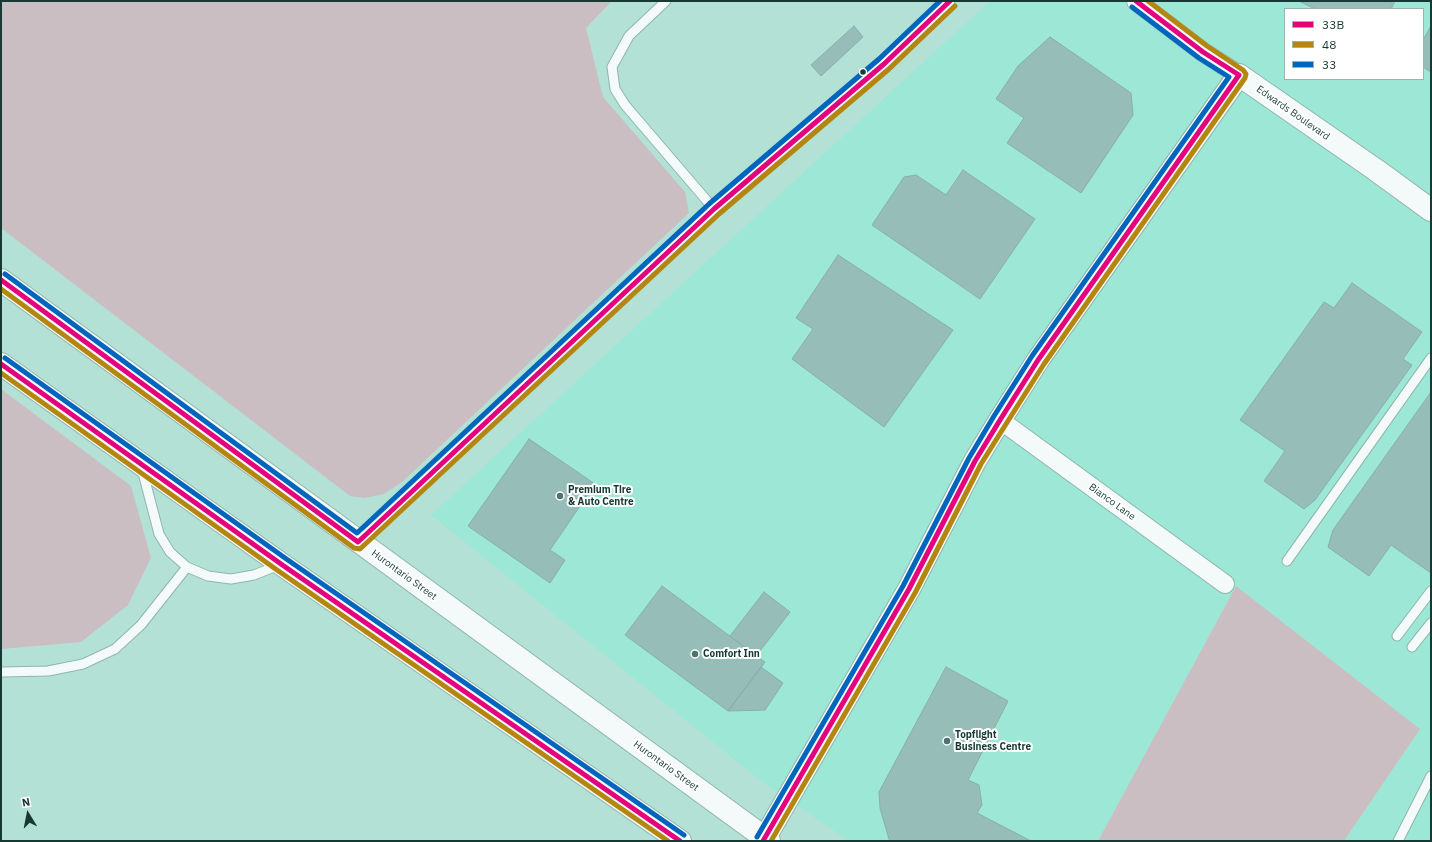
<!DOCTYPE html>
<style>
body{margin:0}
#map{position:relative;width:1432px;height:842px;overflow:hidden;background:#b3e1d6;font-family:"IBM Plex Sans",sans-serif}
canvas{display:block}
.frame{position:absolute;inset:0;border:2px solid #163a33;pointer-events:none}
.legend{position:absolute;left:1284px;top:8px;width:140px;height:72px;box-sizing:border-box;background:#fff;border:1px solid #a2b0ad;margin:0;padding:5px 7px;list-style:none;font-size:12px;color:#163a33}
.legend li{display:flex;align-items:center;gap:8px;height:20px}
.legend b{width:20px;border:1px solid #a2b0ad}
.north{position:absolute;left:8px;top:794px;width:40px;height:40px;-webkit-text-stroke:3px #fff;paint-order:stroke;rotate:350deg;font-size:11px;font-weight:700;line-height:16px;text-align:center;color:#163a33}
.north::after{content:'';display:block;margin:auto;width:14px;height:18px;background:#163a33;clip-path:polygon(50% 0,100% 100%,50% 72%,0 100%)}
</style>
<div id="map">
<canvas width="1432" height="842"></canvas>
<div class="frame"></div>
<ul class="legend">
<li><b style="height:5px;background:#e5007d"></b>33B</li>
<li><b style="height:5px;background:#b4860f"></b>48</li>
<li><b style="height:5px;background:#0065bd"></b>33</li>
</ul>
<div class="north">N</div>
</div>
<script>
const g = document.querySelector('canvas').getContext('2d');
g.lineJoin = 'round';
function fill(path, color) { g.fillStyle = color; g.fill(path, 'evenodd'); }
const toPath = rows => new Path2D(rows.map(r => 'M' + r).join(''));
function stroke(path, color, width, dash) { g.strokeStyle = color; g.lineWidth = width; g.lineCap = dash ? 'butt' : 'round'; g.setLineDash(dash || []); g.stroke(path); }
function drawText(font, color, halo, rows, align = 'center') {
  g.font = font + ' "IBM Plex Sans",sans-serif'; g.lineWidth = 4; g.setLineDash([]); g.textBaseline = 'middle'; g.strokeStyle = halo; g.fillStyle = color; for (const [text, x, y, turn = 0] of rows) {
    g.save(); g.translate(x, y); g.rotate((+turn || 0) * Math.PI / 180); g.textAlign = isNaN(turn) ? turn : align; if (halo) g.strokeText(text, 0, 0); g.fillText(text, 0, 0); g.restore();
  }
}
fill(toPath([
 [990,1,1431,1,1431,841,1344,841,1420,729,1236,586,1098,841,849,841,764,783,431,515],
 [1285,9,1423,9,1423,79,1285,79]
]), '#9ce7d6');
fill(toPath([
 [1,1,612,1,586,28,603,97,685,192,689,213,402,482,384,494,364,498,350,496,1,228],
 [1,389,131,486,151,558,128,605,81,642,1,649],
 [1236,586,1420,729,1344,841,1098,841]
]), '#cabec3');
const building = toPath([
 [1299,1,1395,1,1391,9,1315,9,1299,1],
 [854,26,863,37,821,76,811,65,854,26],
 [1431,26,1431,72,1423,67,1423,40,1431,26],
 [1050,37,1131,93,1133,115,1081,193,1007,143,1024,118,996,99,1018,66,1050,37],
 [963,170,1035,219,980,299,872,225,904,177,916,175,946,195,963,170],
 [838,255,953,330,884,427,792,359,813,329,796,318,838,255],
 [1352,283,1422,332,1403,359,1412,365,1315,500,1304,509,1264,481,1285,451,1240,420,1324,302,1334,308,1352,283],
 [1431,392,1431,573,1391,545,1369,576,1328,547,1333,530,1431,392],
 [529,439,595,484,550,550,565,560,550,583,468,526,529,439],
 [662,586,765,662,728,711,625,635,662,586],
 [764,592,790,612,756,656,730,636,764,592],
 [761,667,783,683,765,710,728,711,761,667],
 [946,667,1008,701,968,780,979,785,982,805,977,813,1031,841,890,841,889,839,880,808,879,792,946,667]
]);
fill(building, '#96bdb8');
stroke(building, '#89afab', 1);
const lane = toPath([
 [666,1,629,36,612,67,615,89,625,105,714,209],
 [142,469,159,534,170,552,187,567,208,576,231,579,254,575,279,565],
 [358,542,714,209,884,64,950,1],
 [1287,561,1431,358],
 [1397,636,1431,591],
 [1412,647,1431,623],
 [1,672,48,671,83,664,115,649,141,625,187,567],
 [1398,841,1431,776]
]);
const street = toPath([
 [1136,1,1203,52,1239,75],
 [1000,420,1225,584]
]);
const secondary = toPath([
 [763,841,909,589,975,461,1000,420,1038,360,1239,75,1376,170,1431,210]
]);
const primary = toPath([
 [1,280,769,841],
 [1,364,281,564,680,841]
]);
stroke(lane, '#90b5ad', 11);
stroke(street, '#90b5ad', 20);
stroke(secondary, '#90b5ad', 24);
stroke(primary, '#90b5ad', 24);
stroke(lane, '#f4faf9', 9);
stroke(street, '#f4faf9', 18);
stroke(secondary, '#f4faf9', 22);
stroke(primary, '#f4faf9', 22);
stroke(toPath([
 [1,280,358,542,714,209,884,64,950,1],
 [1,364,281,564,680,841],
 [763,841,909,589,975,461,1000,420,1038,360,1239,75,1203,52,1136,1]
]), '#e5007d', 5);
stroke(toPath([
 [1,289,354,548,360,549,719,214,889,69,955,6],
 [1,373,277,570,668,841],
 [771,841,915,593,981,464,1006,424,1044,364,1245,78,1246,74,1243,70,1207,46,1148,1]
]), '#b4860f', 5);
stroke(toPath([
 [5,274,357,533,709,204,879,59,940,1],
 [5,358,285,558,684,835],
 [757,837,903,586,969,458,994,416,1032,356,1229,77,1199,58,1132,7]
]), '#0065bd', 5);
for (const [x, y, r, color] of [
 [863,72,3.5,"#163a33"],
 [560,496,4,"#4d746c"],
 [695,654,4,"#4d746c"],
 [947,741,4,"#4d746c"]
]) { const dot = new Path2D(); dot.arc(x, y, r, 0, 2 * Math.PI); g.fillStyle = color; g.fill(dot); stroke(dot, '#fff', 1.5); }
drawText('10px', '#163a33', '#fff', [
 ["Edwards Boulevard",1293,113,35],
 ["Bianco Lane",1112,502,36],
 ["Hurontario Street",404,575,36],
 ["Hurontario Street",666,766,36]
]);
drawText('bold 10px', '#163a33', '#fff', [
 ["Premium Tire",568,490],
 ["& Auto Centre",568,502],
 ["Comfort Inn",703,654],
 ["Topflight",955,735],
 ["Business Centre",955,747]
], 'left');
</script>
